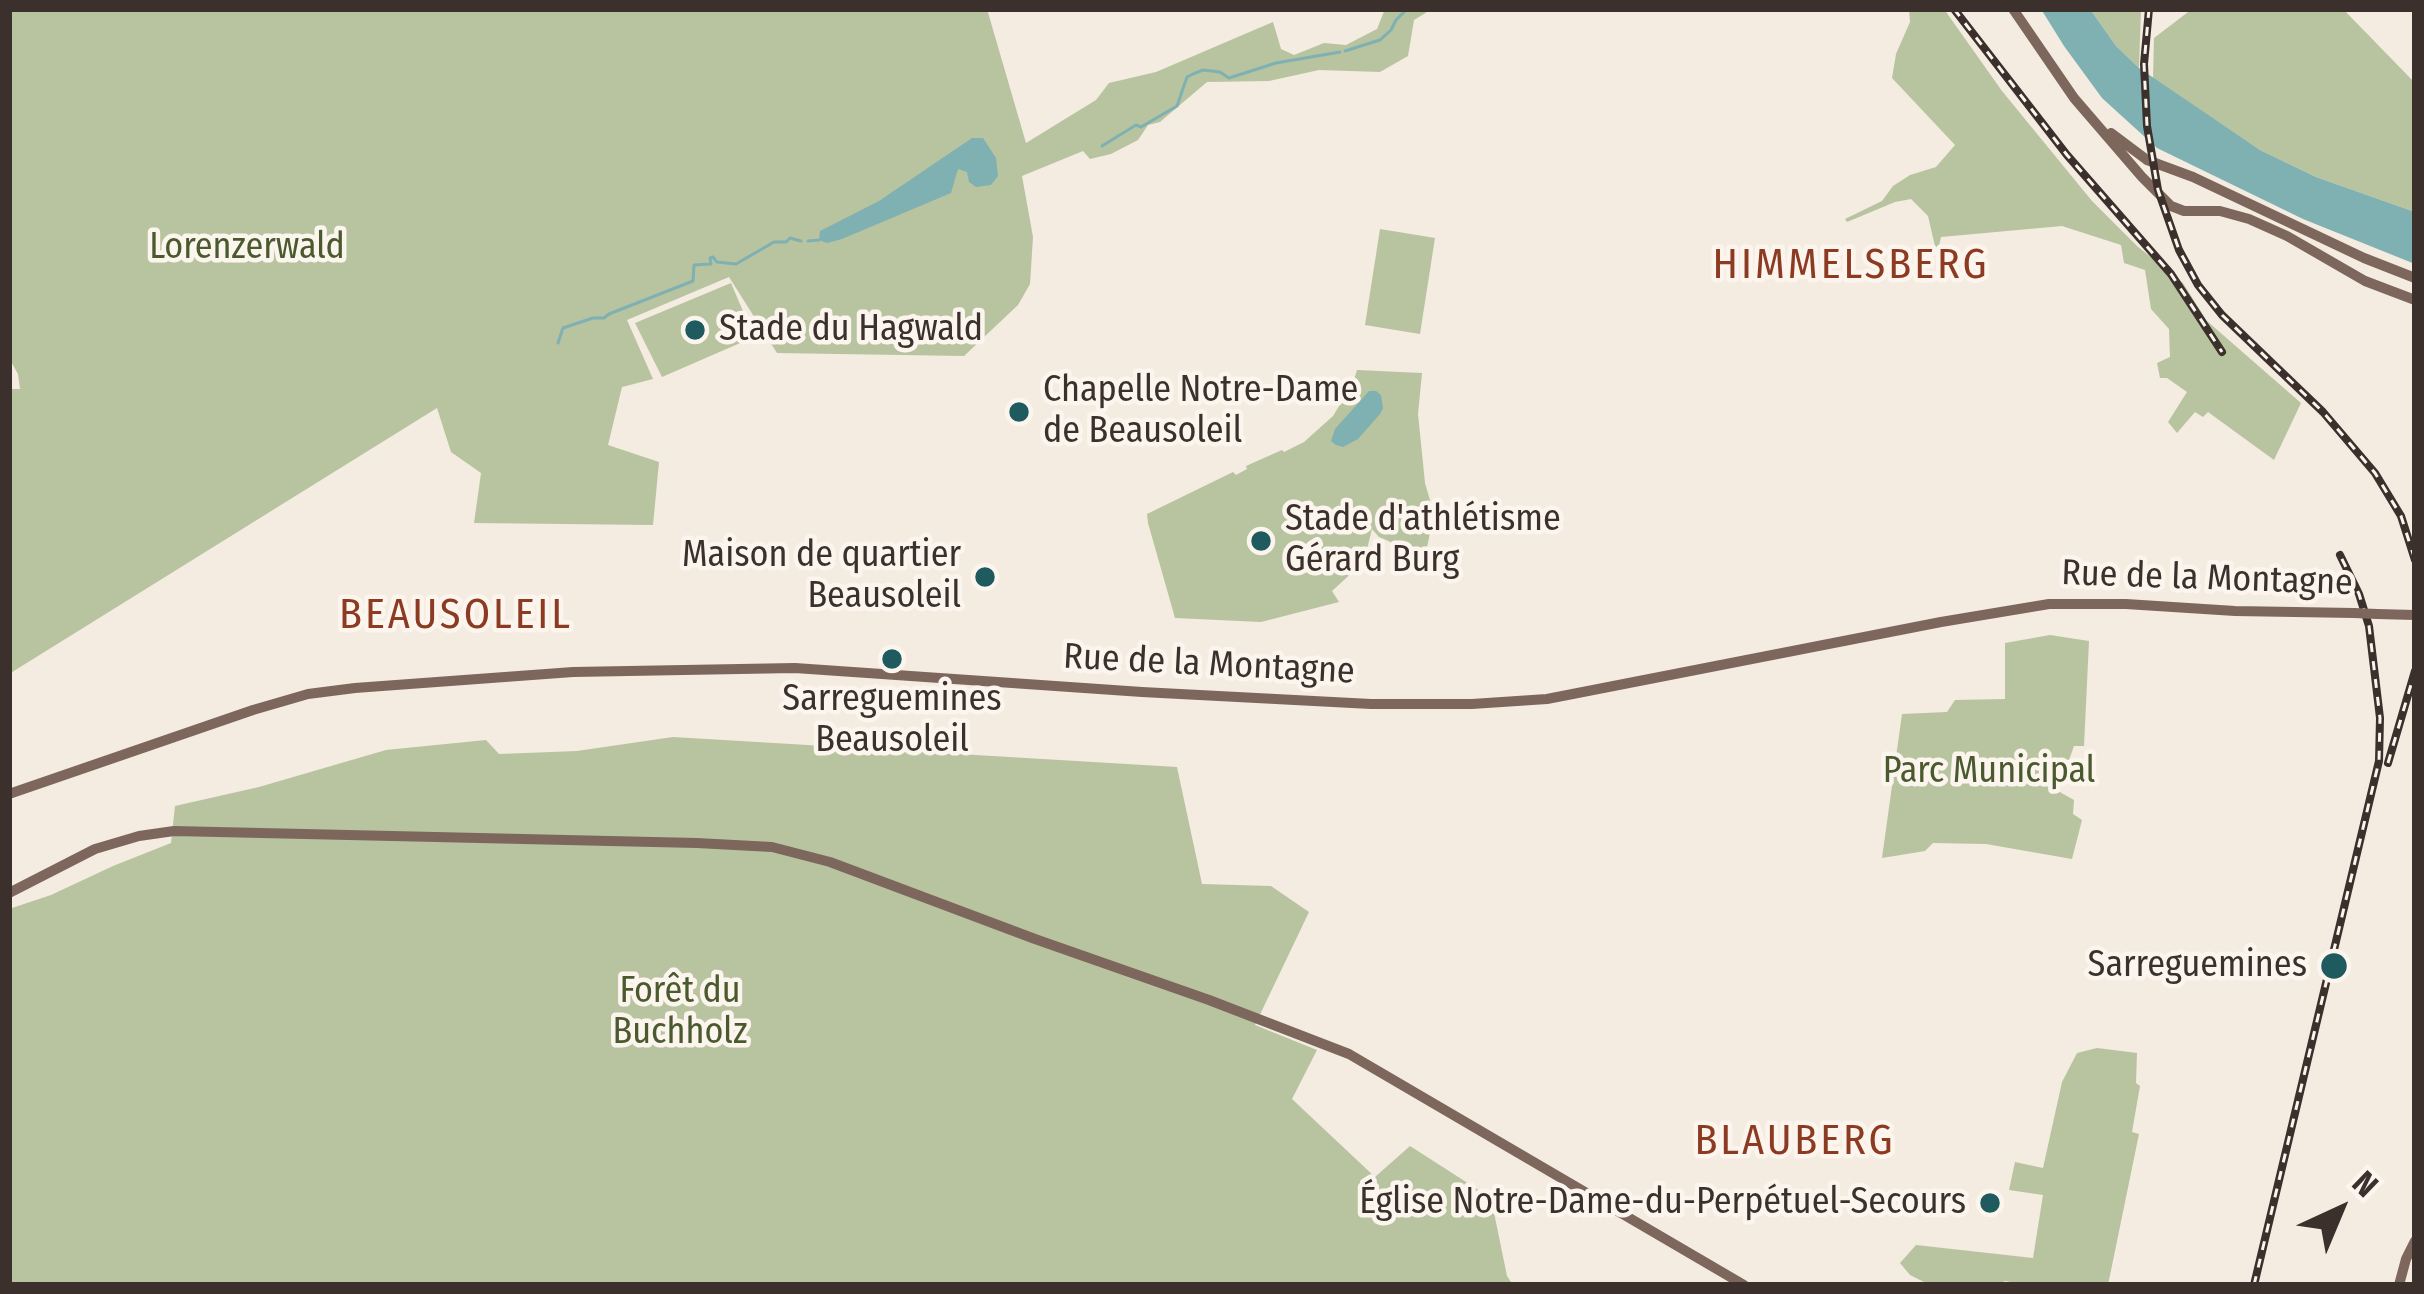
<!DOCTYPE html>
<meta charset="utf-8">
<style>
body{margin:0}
#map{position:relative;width:2424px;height:1294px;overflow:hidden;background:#f4ebe1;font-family:"Fira Sans Condensed",sans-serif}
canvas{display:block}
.frame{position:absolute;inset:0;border:12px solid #3b302b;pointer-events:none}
.north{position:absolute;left:2280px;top:1150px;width:120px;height:120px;-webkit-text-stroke:9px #fbf5ee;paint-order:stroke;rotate:44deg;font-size:33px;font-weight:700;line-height:48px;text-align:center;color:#3b302b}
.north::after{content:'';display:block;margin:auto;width:42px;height:54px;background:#3b302b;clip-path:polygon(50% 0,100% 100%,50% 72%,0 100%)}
</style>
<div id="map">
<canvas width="2424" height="1294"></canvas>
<div class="frame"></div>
<div class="north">N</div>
</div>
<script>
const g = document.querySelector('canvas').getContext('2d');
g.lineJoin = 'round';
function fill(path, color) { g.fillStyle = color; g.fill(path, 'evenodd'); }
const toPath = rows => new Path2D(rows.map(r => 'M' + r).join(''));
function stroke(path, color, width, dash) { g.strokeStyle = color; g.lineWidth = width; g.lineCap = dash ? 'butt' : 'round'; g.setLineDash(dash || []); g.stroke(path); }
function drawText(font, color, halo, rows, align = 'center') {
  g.font = font + ' "Fira Sans Condensed",sans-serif'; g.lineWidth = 9; g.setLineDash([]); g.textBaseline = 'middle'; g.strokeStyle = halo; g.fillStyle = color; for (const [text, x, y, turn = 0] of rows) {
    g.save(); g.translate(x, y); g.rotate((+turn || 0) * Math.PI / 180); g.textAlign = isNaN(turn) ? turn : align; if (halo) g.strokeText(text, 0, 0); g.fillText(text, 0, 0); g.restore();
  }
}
fill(toPath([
 [12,9,987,9,1026,143,1096,100,1109,83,1156,72,1273,22,1281,49,1294,55,1324,43,1346,45,1377,29,1385,9,1432,9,1414,20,1408,56,1380,72,1319,70,1269,81,1207,82,1160,122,1148,125,1138,140,1111,154,1090,159,1083,151,1022,176,1033,237,1030,284,1018,305,964,356,777,353,729,277,627,320,653,379,622,387,608,445,659,462,653,525,474,523,481,473,451,452,437,408,9,674,9,389,20,389,18,374,9,358],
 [1909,9,1944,9,2002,91,2092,201,2137,246,2183,283,2207,321,2301,403,2274,460,2208,412,2203,417,2195,412,2177,433,2168,422,2187,392,2167,378,2160,378,2157,363,2170,357,2169,329,2151,309,2145,270,2124,263,2121,245,2062,226,1941,237,1937,255,1928,216,1911,199,1895,202,1847,222,1845,219,1882,201,1893,186,1910,175,1936,167,1955,145,1892,78,1896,54,1910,22],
 [2090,9,2141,9,2139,68,2116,46],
 [2192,9,2343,9,2415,83,2415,212,2316,177,2260,150,2153,79,2154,38],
 [1380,229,1435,238,1420,334,1365,325],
 [731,283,754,337,662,377,635,323],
 [1357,370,1422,373,1418,414,1425,483,1434,514,1425,557,1379,537,1372,529,1366,553,1356,569,1332,591,1339,602,1261,622,1175,618,1148,523,1147,514,1233,472,1236,475,1247,469,1246,466,1282,450,1284,452,1304,442,1333,416,1353,383],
 [2050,635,2089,641,2084,746,2074,746,2058,791,2074,800,2073,814,2082,820,2072,859,1986,844,1933,843,1925,851,1882,858,1902,714,1947,712,1955,700,2005,699,2005,643],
 [673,737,1177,767,1202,884,1271,886,1309,912,1255,1025,1317,1050,1292,1099,1375,1177,1410,1146,1491,1198,1507,1276,1513,1285,9,1285,9,909,51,895,113,866,171,843,175,806,259,787,386,750,486,740,499,754,577,751],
 [2097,1048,2137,1053,2136,1083,2140,1086,2132,1132,2139,1134,2108,1285,2027,1285,2005,1281,1997,1285,1930,1285,1910,1275,1900,1263,1916,1245,2033,1258,2043,1195,2009,1190,2015,1162,2043,1168,2062,1082,2077,1053]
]), '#b8c4a0');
fill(toPath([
 [2041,9,2090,9,2116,46,2139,68,2260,150,2316,177,2415,212,2415,264,2303,219,2157,148,2102,98,2064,46],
 [972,138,983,138,996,158,998,176,991,185,976,187,969,182,967,172,958,169,951,193,842,239,827,243,819,240,820,231,879,201],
 [1369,391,1376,391,1381,395,1383,408,1380,414,1358,439,1343,447,1336,445,1331,441,1335,429]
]), '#7fb0b2');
stroke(toPath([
 [1345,51,1380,40,1391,30,1396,20,1407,9],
 [1102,146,1136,125,1141,127,1177,106,1187,77,1193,74,1203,70,1220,72,1229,78,1276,63,1340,52],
 [808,241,819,240],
 [558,343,563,328,593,318,604,318,609,314,693,281,694,265,711,264,710,258,713,257,717,262,736,264,774,242,786,242,790,238,801,241]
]), '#7fb0b2', 3);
stroke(toPath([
 [2013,9,2074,98,2142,177,2171,206,2184,211,2220,211,2249,219,2287,236,2365,281,2415,300],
 [2111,133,2147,160,2193,177,2364,258,2415,278],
 [2377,614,2415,615],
 [9,794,253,710,308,694,355,688,573,672,795,668,1142,692,1371,704,1472,704,1547,699,1941,622,2049,604,2126,604,2235,611,2354,613],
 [9,893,95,849,139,836,174,831,697,843,772,847,830,862,1035,939,1209,1000,1349,1054,1744,1285],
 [2399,1285,2406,1259,2415,1241]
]), '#7d675c', 10);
const rail = toPath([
 [1954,9,2067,155,2171,274,2222,352],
 [2149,9,2144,64,2147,126,2158,190,2179,250,2198,285,2222,315,2323,412,2375,473,2401,516,2415,560],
 [2388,763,2415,671],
 [2254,1285,2379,761,2380,718,2369,626,2359,594,2340,555]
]);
stroke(rail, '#3b302b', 8);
stroke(rail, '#fbf5ee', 3, [9]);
stroke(toPath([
 [2354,613,2377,614]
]), '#7d675c', 10);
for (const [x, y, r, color] of [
 [695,330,12,"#1f5a5e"],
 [1019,412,12,"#1f5a5e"],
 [1261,541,12,"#1f5a5e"],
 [985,577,12,"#1f5a5e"],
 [892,659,12,"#1f5a5e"],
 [2334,966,15,"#1f5a5e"],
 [1990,1203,12,"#1f5a5e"]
]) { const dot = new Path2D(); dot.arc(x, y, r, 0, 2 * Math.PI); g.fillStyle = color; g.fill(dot); stroke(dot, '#fbf5ee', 4.5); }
drawText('36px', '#4a5a2e', '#fbf5ee', [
 ["Lorenzerwald",247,248],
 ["Parc Municipal",1989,772],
 ["Forêt du",680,992],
 ["Buchholz",680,1033]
]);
drawText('36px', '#3b302b', '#fbf5ee', [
 ["Stade du Hagwald",719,330],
 ["Chapelle Notre-Dame",1043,391],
 ["de Beausoleil",1043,432],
 ["Stade d'athlétisme",1285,520],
 ["Gérard Burg",1285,561],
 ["Maison de quartier",961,556,"right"],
 ["Beausoleil",961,597,"right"],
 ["Sarreguemines",892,700,"center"],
 ["Beausoleil",892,741,"center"],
 ["Sarreguemines",2307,966,"right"],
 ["Église Notre-Dame-du-Perpétuel-Secours",1966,1203,"right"]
], 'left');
drawText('36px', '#3b302b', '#fbf5ee', [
 ["Rue de la Montagne",2207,579,2],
 ["Rue de la Montagne",1209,665,3]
]);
g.letterSpacing = '3px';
drawText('42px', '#8c3b22', '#fbf5ee', [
 ["HIMMELSBERG",1851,266],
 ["BEAUSOLEIL",456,616],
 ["BLAUBERG",1795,1142]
]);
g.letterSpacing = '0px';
</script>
